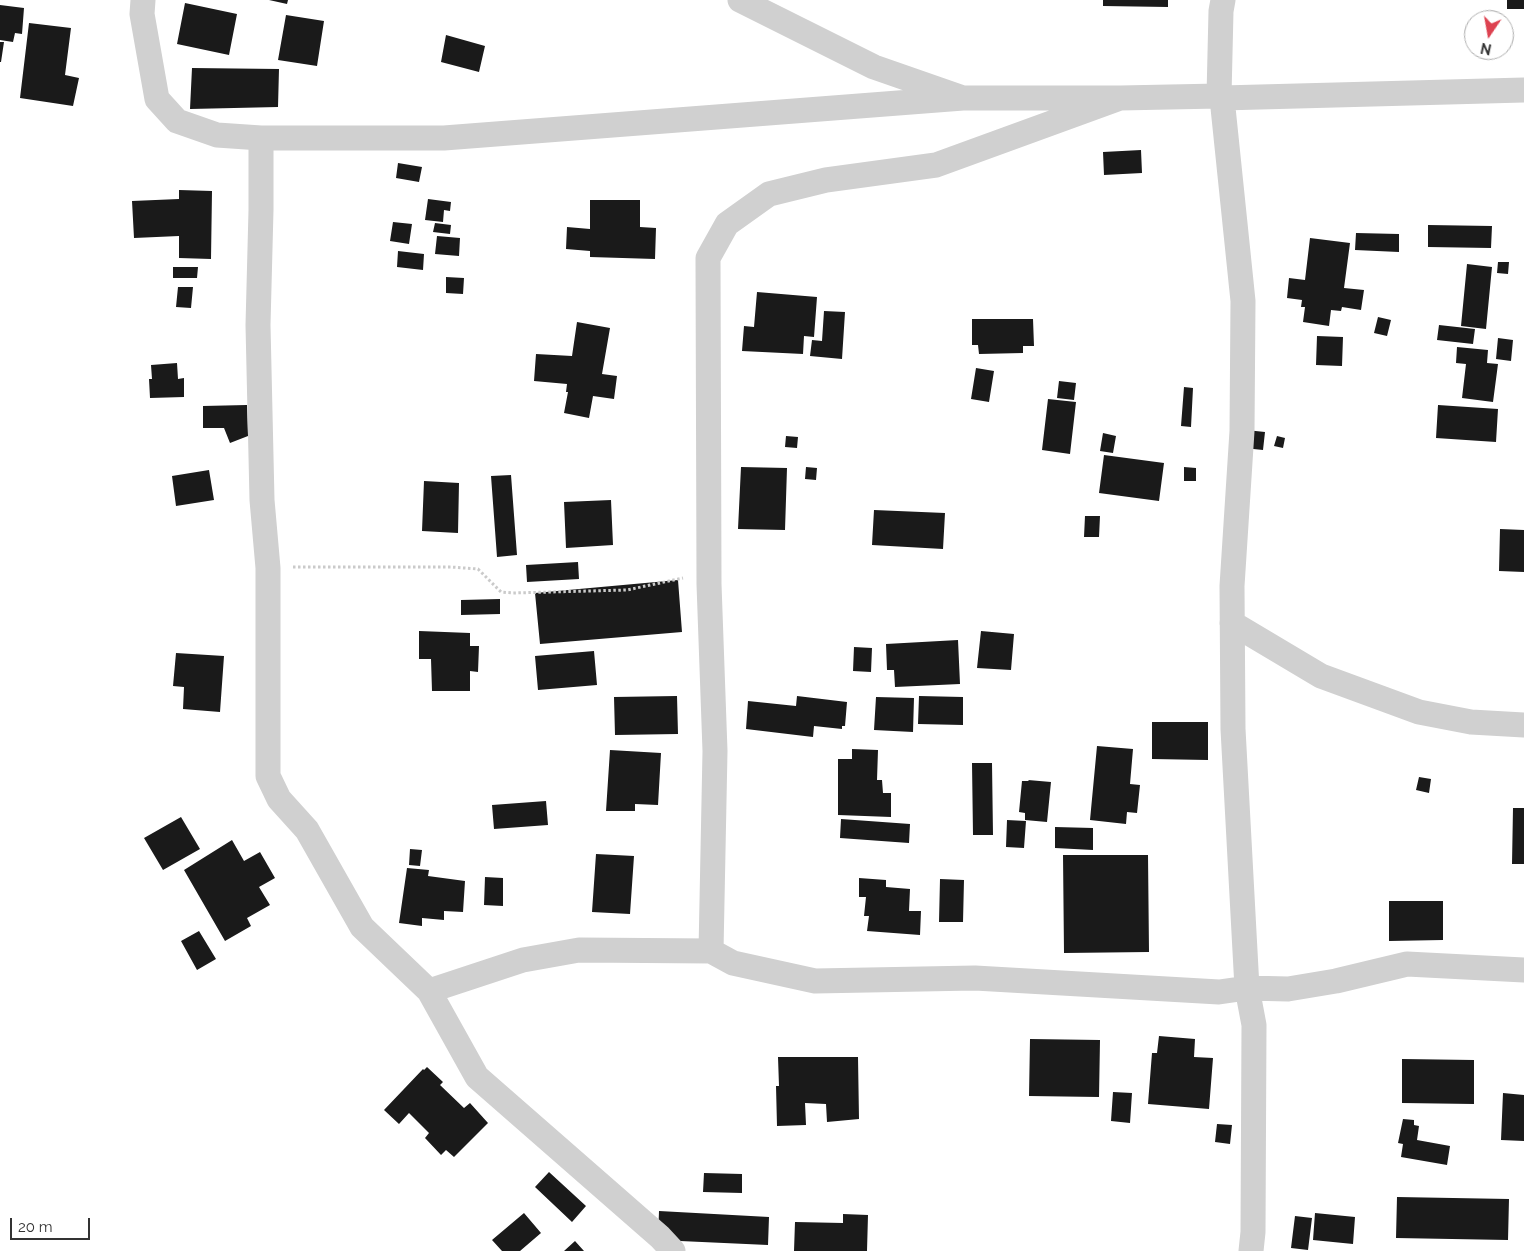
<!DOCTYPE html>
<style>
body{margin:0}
#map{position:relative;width:1524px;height:1251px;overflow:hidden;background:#fff;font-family:Raleway,sans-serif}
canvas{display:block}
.north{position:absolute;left:1464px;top:10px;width:50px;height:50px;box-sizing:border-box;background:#fff;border:1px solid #adadad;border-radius:50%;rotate:192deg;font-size:14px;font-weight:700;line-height:20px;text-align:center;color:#333}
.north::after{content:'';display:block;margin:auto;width:18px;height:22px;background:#dd4250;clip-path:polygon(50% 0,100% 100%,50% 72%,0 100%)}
.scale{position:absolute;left:10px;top:1218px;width:80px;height:22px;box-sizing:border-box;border:2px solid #333;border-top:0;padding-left:6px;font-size:15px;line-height:18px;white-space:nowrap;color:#333;-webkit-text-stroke:4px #fff;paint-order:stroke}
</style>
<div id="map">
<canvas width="1524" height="1251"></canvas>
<div class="north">N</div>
<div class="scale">20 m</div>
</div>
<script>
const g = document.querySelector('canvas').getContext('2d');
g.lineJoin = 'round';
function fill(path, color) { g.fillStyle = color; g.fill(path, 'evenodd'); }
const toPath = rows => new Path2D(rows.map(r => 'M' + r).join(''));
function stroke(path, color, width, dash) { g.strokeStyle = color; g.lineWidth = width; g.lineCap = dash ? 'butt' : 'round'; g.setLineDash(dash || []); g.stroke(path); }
fill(toPath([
 [269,0,288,0,287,4],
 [1103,0,1168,0,1168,7,1103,6],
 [1507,0,1524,0,1524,9,1507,9],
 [185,3,237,14,229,55,177,44],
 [0,5,24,8,22,34,15,33,13,42,0,40],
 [286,15,324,21,317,66,278,60],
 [29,23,71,28,65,75,79,78,73,106,20,98],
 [446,35,485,46,479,72,441,62],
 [0,42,4,42,1,62,0,62],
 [192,68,279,69,278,107,190,109],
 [1141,150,1142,173,1104,175,1103,152],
 [398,163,422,167,419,182,396,178],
 [179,190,212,191,211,259,179,258,179,236,134,238,132,201,179,199],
 [428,199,451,202,450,211,444,210,443,222,425,220],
 [590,200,640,200,640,227,656,228,655,259,590,257,590,251,566,249,567,227,590,229],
 [393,222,412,224,409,244,390,241],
 [435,223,451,225,450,234,433,232],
 [1428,225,1492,226,1491,248,1428,247],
 [1356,233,1399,234,1399,252,1355,250],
 [437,236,460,238,459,256,435,254],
 [1310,238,1350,243,1344,288,1364,290,1361,310,1342,307,1341,311,1331,310,1329,326,1303,322,1305,307,1301,307,1302,300,1287,298,1289,278,1305,280],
 [398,251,424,254,423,270,397,267],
 [1498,262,1509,262,1508,274,1497,273],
 [1467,264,1492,267,1486,329,1461,326],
 [173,267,198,267,197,278,173,278],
 [446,277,464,278,463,294,446,293],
 [178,287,193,287,191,308,176,307],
 [757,292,817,297,814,337,804,336,803,354,742,351,744,326,754,327],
 [824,311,845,312,842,359,810,356,812,340,822,341],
 [1378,317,1391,320,1387,336,1374,333],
 [972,319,1033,319,1034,346,1023,346,1023,353,979,354,978,345,972,345],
 [577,322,610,328,602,374,617,376,614,399,593,396,589,418,564,413,568,392,566,392,567,384,534,381,536,354,572,356],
 [1439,325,1475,329,1473,344,1437,340],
 [1317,336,1343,337,1342,366,1316,365],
 [1498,338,1513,340,1511,361,1496,359],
 [1457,347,1488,350,1487,363,1498,364,1493,402,1462,398,1466,364,1456,363],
 [177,363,178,379,184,378,184,397,150,398,149,379,152,379,151,365],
 [976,368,994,371,989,402,971,399],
 [1059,381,1076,383,1074,400,1057,398],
 [1184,387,1193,388,1191,427,1181,426],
 [1048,399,1076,402,1070,454,1042,450],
 [247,405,248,436,230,443,224,428,203,428,203,406],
 [1438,405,1498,409,1496,442,1436,438],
 [1246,430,1265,432,1263,450,1244,448],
 [1103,433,1116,436,1113,453,1100,451],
 [786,436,798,437,797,448,785,447],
 [1277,436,1285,438,1283,448,1274,446],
 [1104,455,1164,463,1159,501,1099,493],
 [741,467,787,468,785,530,738,529],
 [806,467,817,468,816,480,805,479],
 [1184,467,1196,468,1196,481,1184,481],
 [209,470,214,500,176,506,172,476],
 [511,475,517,555,497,557,491,476],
 [424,481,459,483,458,533,422,531],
 [611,500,613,545,566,548,564,502],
 [874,510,945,513,943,549,872,545],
 [1085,516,1100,516,1099,537,1084,537],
 [1500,529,1524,530,1524,572,1499,571],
 [578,562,579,579,527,582,526,565],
 [678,580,682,632,540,644,535,593],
 [500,599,500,614,461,615,461,600],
 [419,631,470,633,470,646,479,646,478,672,470,671,470,691,432,691,431,659,419,659],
 [981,631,1014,634,1011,670,977,668],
 [958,640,960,684,895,687,894,670,887,670,886,644],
 [854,647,872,648,871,672,853,671],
 [594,651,597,685,538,690,535,656],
 [176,653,224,656,220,712,183,709,184,687,173,686],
 [677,696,678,734,615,735,614,697],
 [797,696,847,702,845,726,842,726,842,729,814,726,813,737,746,729,748,701,796,706],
 [919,696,963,697,963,725,918,724],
 [876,697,914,698,913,732,874,730],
 [1152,722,1208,722,1208,760,1152,759],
 [1097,746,1133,749,1130,784,1140,785,1137,813,1127,812,1126,824,1090,820],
 [852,749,878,750,877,780,882,780,883,793,891,793,891,817,838,815,838,759,852,759],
 [610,750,661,753,658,805,635,804,635,811,606,811],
 [972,763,992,763,993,835,973,835],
 [1419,777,1431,779,1429,793,1416,790],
 [1028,780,1051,782,1047,822,1025,820,1025,813,1019,812,1022,781,1029,781],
 [546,801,548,825,494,829,492,805],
 [1513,808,1524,808,1524,864,1512,864],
 [181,817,200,849,163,870,144,838],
 [841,819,910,824,909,843,840,838],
 [1007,820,1026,821,1024,848,1006,847],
 [1055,827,1093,828,1093,850,1055,848],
 [232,840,244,861,260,852,275,878,259,887,270,905,247,918,251,926,225,941,184,870],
 [410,849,422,850,420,866,409,865],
 [596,854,634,856,630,914,592,912],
 [1063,855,1148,855,1149,952,1064,953],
 [407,868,429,870,428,876,465,881,463,912,444,911,444,920,422,918,422,926,399,923],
 [485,877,503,878,503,906,484,905],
 [859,878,886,880,886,887,910,889,909,911,921,911,920,935,867,931,869,916,864,916,866,897,859,897],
 [940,879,964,880,963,922,939,922],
 [1389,901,1443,901,1443,940,1389,941],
 [199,931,216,959,197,970,181,941],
 [1159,1036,1195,1039,1194,1057,1213,1058,1209,1109,1148,1104,1152,1053,1157,1053],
 [1030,1039,1100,1040,1099,1097,1029,1096],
 [778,1057,858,1057,859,1119,827,1122,826,1104,805,1103,806,1125,777,1126,776,1086,779,1086],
 [1402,1059,1474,1060,1474,1104,1402,1103],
 [427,1067,443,1082,440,1085,464,1108,470,1103,488,1123,454,1157,446,1150,441,1155,425,1138,429,1133,409,1113,399,1124,384,1110,423,1069,424,1070],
 [1113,1092,1132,1093,1130,1123,1111,1121],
 [1503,1093,1524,1095,1524,1141,1501,1140],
 [1403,1119,1414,1120,1414,1125,1419,1126,1417,1140,1450,1146,1447,1165,1401,1157,1403,1144,1398,1143],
 [1217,1124,1232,1125,1230,1144,1215,1142],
 [549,1172,586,1206,572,1222,535,1187],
 [704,1173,742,1174,742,1193,703,1192],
 [1397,1197,1509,1199,1508,1240,1396,1238],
 [659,1211,769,1217,768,1245,658,1240],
 [524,1213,541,1233,520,1251,502,1251,492,1240],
 [1315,1213,1355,1217,1353,1244,1313,1240],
 [843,1214,868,1215,867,1251,794,1251,795,1222,843,1223],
 [1295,1216,1312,1218,1308,1250,1291,1248],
 [575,1241,584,1251,564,1251]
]), '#1a1a1a');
stroke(toPath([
 [293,567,451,567,478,569,501,592,513,593,627,590,683,578]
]), '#cacaca', 3, [2.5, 2.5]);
stroke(toPath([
 [143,0,142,14,157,99,177,121,217,135,261,138,444,138,963,98],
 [740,0,874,67,963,98,1120,98,1219,96,1222,98,1524,90],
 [1219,96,1221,11,1223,0],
 [1222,98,1243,301,1242,431,1232,586,1233,729,1247,988,1254,1025,1253,1232,1251,1251],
 [261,138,261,210,258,325,262,500,268,568,268,776,279,799,307,830,362,927,429,991,477,1077,660,1237,673,1251],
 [1232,623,1321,676,1419,712,1471,722,1524,725],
 [711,951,715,751,709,584,708,258,727,224,769,194,826,180,936,165,1120,98],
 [429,991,523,960,579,950,711,951,733,963,815,981,975,978,1219,992,1247,988,1288,989,1336,981,1407,964,1524,970]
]), '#d0d0d0', 25);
</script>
